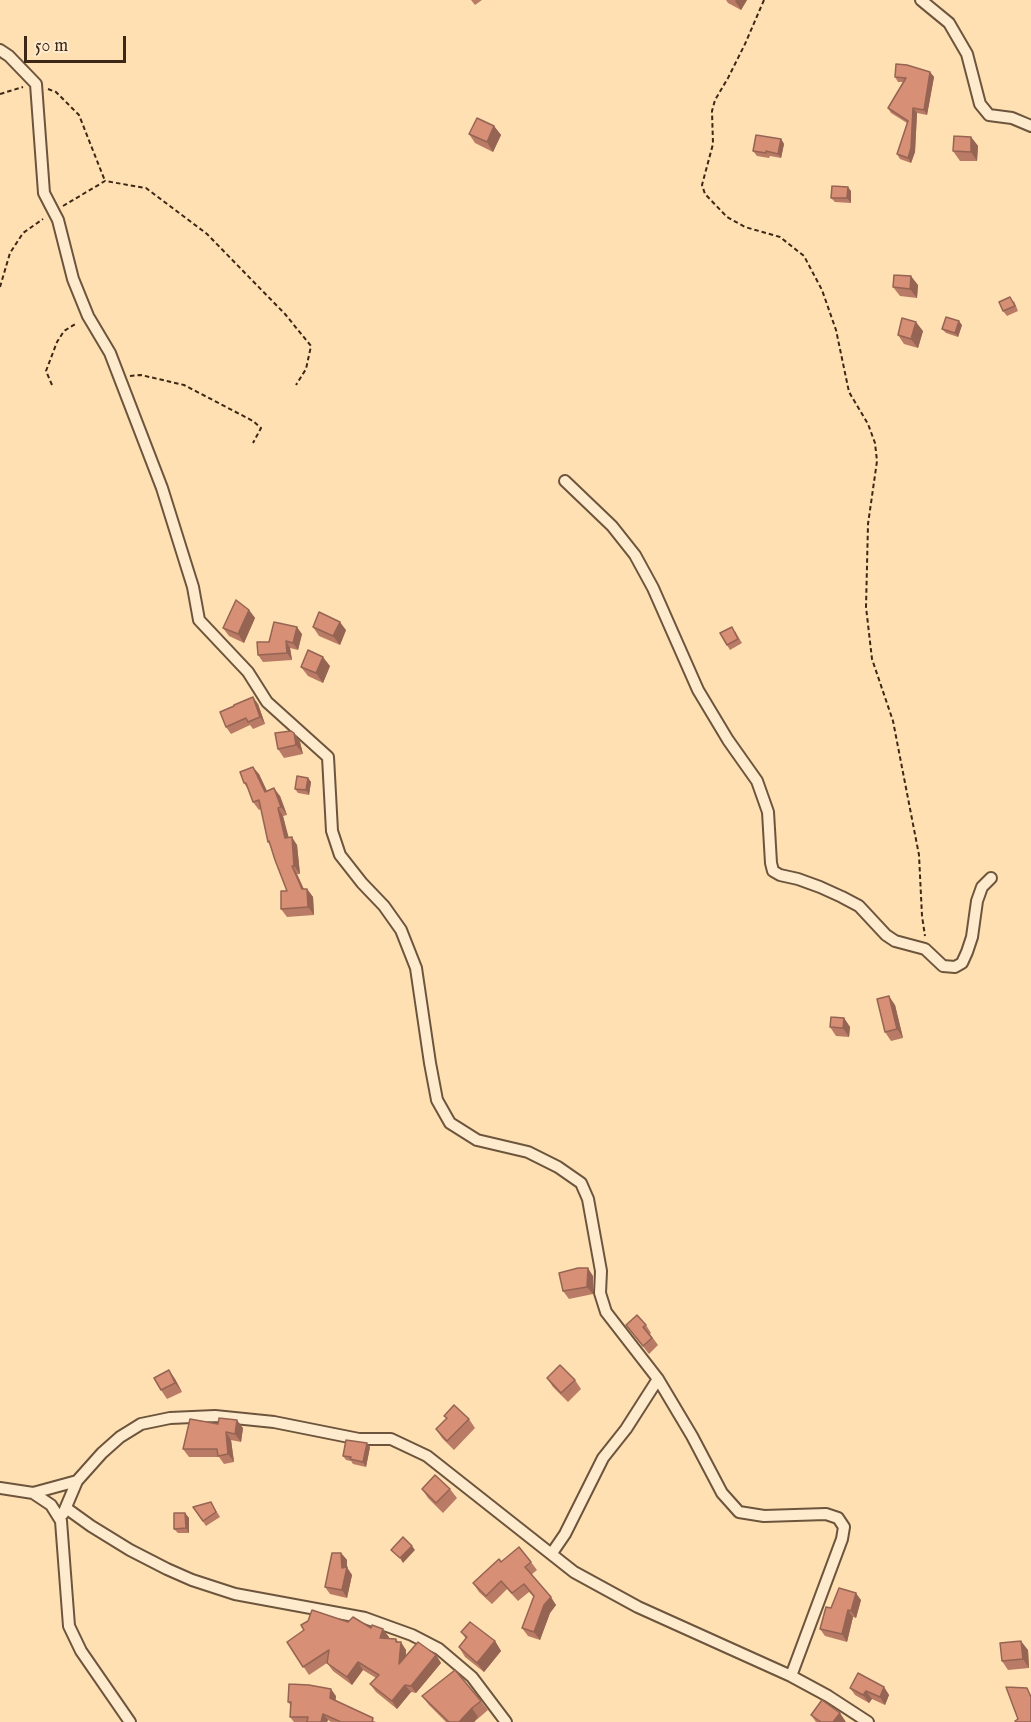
<!DOCTYPE html>
<style>
body{margin:0}
#map{position:relative;width:1031px;height:1722px;overflow:hidden;background:#fee0b2;font-family:"IM FELL English",serif}
canvas{display:block}
.scale{position:absolute;left:24px;top:36px;width:102px;height:27px;box-sizing:border-box;border:3px solid #3d2716;border-top:0;padding-left:8px;font-size:18px;line-height:21px;white-space:nowrap;color:#3d2716;-webkit-text-stroke:4px #feebcd;paint-order:stroke}
</style>
<div id="map">
<canvas width="1031" height="1722"></canvas>
<div class="scale">50 m</div>
</div>
<script>
const g = document.querySelector('canvas').getContext('2d');
g.lineJoin = 'round';
const toPath = rows => new Path2D(rows.map(r => 'M' + r).join(''));
function stroke(path, color, width, dash) { g.strokeStyle = color; g.lineWidth = width; g.lineCap = dash ? 'butt' : 'round'; g.setLineDash(dash || []); g.stroke(path); }
function fill(path, color) { g.fillStyle = color; g.fill(path, 'evenodd'); }
const street = toPath([
 [921,0,949,23,967,54,980,104,989,115,1012,118,1031,126],
 [0,50,9,56,36,84,44,193,58,220,73,279,88,316,110,353,162,488,193,587,199,620,248,672,267,702,328,757,332,831,340,855,362,883,384,906,401,930,416,968,430,1063,437,1100,450,1123,477,1140,528,1152,558,1167,581,1183,588,1199,601,1271,600,1293,606,1312,658,1379,692,1436,722,1493,739,1512,764,1516,826,1514,838,1518,844,1527,842,1539,791,1676],
 [565,481,612,526,635,555,653,588,698,690,728,740,757,781,768,812,771,863,773,871,780,875,798,879,820,887,842,897,859,906,886,935,895,941,925,949,943,966,955,967,962,963,967,952,972,937,977,901,982,887,991,878],
 [0,1488,33,1493,77,1481,102,1453,120,1437,141,1424,170,1418,215,1416,274,1422,359,1439,391,1439,427,1456,574,1572,638,1607,791,1676,828,1696,868,1722],
 [33,1493,51,1505,61,1521,69,1626,81,1651,130,1722],
 [66,1508,91,1526,130,1550,167,1569,192,1580,235,1594,365,1618,412,1635,439,1649,472,1677,506,1722],
 [63,1514,77,1481],
 [552,1553,565,1534,603,1458,626,1429,658,1379]
]);
stroke(street, '#6d553d', 14);
stroke(toPath([
 [764,0,745,44,728,78,715,100,712,111,713,144,702,185,705,194,727,217,745,227,780,237,804,256,822,290,836,330,849,392,868,424,875,443,877,461,868,524,866,607,872,659,893,721,919,855,922,916,925,936],
 [48,89,56,92,79,115,105,181],
 [0,94,23,87],
 [63,206,105,181,146,188,207,234,285,314,311,346,306,369,296,385],
 [0,287,10,253,23,233,43,219],
 [130,376,141,375,184,385,253,421,261,428,253,443],
 [52,385,46,371,57,342,64,331,77,323]
]), '#3d2716', 2, [4.5, 3]);
stroke(street, '#feebcd', 10);
fill(toPath([
 [471,0,482,0,475,5],
 [726,0,747,0,741,10,728,3],
 [930,72,934,77,927,115,917,113,915,152,911,163,900,159,897,154,907,123,891,113,888,108,903,82,898,82,895,77],
 [494,126,501,135,493,152,475,143,469,134],
 [971,137,978,146,977,161,960,161,953,151],
 [781,139,784,144,781,158,770,156,769,158,757,156,753,151],
 [851,191,851,203,835,202,831,198],
 [918,285,917,298,900,296,893,287],
 [1014,301,1018,311,1007,316,1003,311],
 [962,325,958,337,946,333,942,329],
 [923,331,918,348,904,344,898,335],
 [249,610,255,618,244,643,229,636,223,628],
 [313,627,346,630,340,645,319,636],
 [735,631,742,643,730,650,727,645],
 [302,634,298,650,290,648,292,660,263,662,258,655,269,642],
 [330,666,323,683,308,676,301,667],
 [258,704,265,724,253,729,250,725,231,734,226,727],
 [294,733,300,742,303,754,284,758,278,749],
 [259,774,267,791,280,796,287,815,283,816,288,838,297,845,300,874,297,874,304,889,307,889,313,897,314,915,287,917,281,909,287,891,270,845,268,842,261,809,259,810,253,802,249,791,244,783],
 [308,778,311,782,309,795,298,793,295,789],
 [895,1005,903,1038,891,1041,885,1032],
 [844,1018,850,1027,849,1037,836,1036,830,1027],
 [593,1276,593,1294,569,1299,563,1291],
 [626,1325,646,1325,651,1333,650,1334,658,1345,649,1354],
 [169,1370,175,1379,182,1392,167,1399,161,1390],
 [547,1378,575,1380,581,1389,568,1402,553,1387],
 [444,1416,469,1419,475,1428,454,1450,442,1438,436,1429,447,1419],
 [190,1419,243,1428,241,1442,231,1440,234,1462,224,1464,219,1457,189,1457,183,1449],
 [370,1447,366,1467,353,1464,351,1461,346,1460,343,1456],
 [422,1489,450,1489,457,1498,443,1513,428,1498],
 [211,1502,220,1517,206,1526,193,1507],
 [185,1513,189,1518,189,1533,178,1533,174,1529],
 [341,1553,347,1560,347,1567,352,1575,347,1598,330,1594,325,1587],
 [501,1562,531,1562,537,1570,531,1575,556,1605,550,1613,540,1640,528,1636,522,1628,534,1597,529,1592,518,1601,507,1589,492,1604,479,1592,473,1583],
 [861,1600,856,1618,853,1617,847,1642,825,1636,820,1629,831,1608],
 [348,1622,371,1628,389,1637,388,1639,398,1642,406,1650,406,1656,436,1655,441,1663,416,1693,411,1692,397,1709,376,1692,370,1684,376,1678,363,1670,352,1685,333,1671,327,1663,309,1675,287,1642],
 [461,1632,495,1641,501,1651,484,1672,465,1657,459,1647,466,1639],
 [1028,1650,1029,1668,1008,1670,1002,1661],
 [884,1687,889,1695,885,1705,872,1699,869,1703,855,1695,850,1688],
 [336,1696,335,1701,376,1722,331,1722,328,1720,327,1722,294,1722,290,1717,291,1706,288,1702],
 [422,1696,481,1701,488,1710,474,1722,446,1722,429,1705],
 [811,1715,846,1722,816,1722]
]), '#b97b65');
fill(toPath([
 [736,0,747,0,741,10,735,1],
 [930,72,934,77,927,115,924,110],
 [913,108,917,113,915,152,911,163,908,158],
 [494,126,501,135,493,152,487,142],
 [971,137,978,146,977,161,971,152],
 [781,139,784,144,781,158,778,154],
 [848,187,851,191,851,203,847,198],
 [911,276,918,285,917,298,910,289],
 [959,321,962,325,958,337,955,333],
 [916,322,923,331,918,348,911,339],
 [249,610,255,618,244,643,238,634],
 [340,622,346,630,340,645,333,636],
 [297,627,302,634,298,650,293,643],
 [286,641,290,648,292,660,287,653],
 [323,657,330,666,323,683,316,673],
 [253,697,258,704,265,724,260,717],
 [294,733,300,742,303,754,296,745],
 [253,767,259,774,271,800,265,792],
 [308,778,311,782,309,795,306,790],
 [274,788,280,796,287,815,281,807],
 [278,808,283,816,291,846,285,838],
 [292,837,297,845,300,874,294,866],
 [292,866,297,874,307,897,302,889],
 [307,889,313,897,314,915,308,907],
 [889,996,895,1005,903,1038,897,1029],
 [844,1018,850,1027,849,1037,843,1028],
 [588,1268,593,1276,593,1294,587,1287],
 [169,1370,175,1379,182,1392,175,1383],
 [237,1420,243,1428,241,1442,235,1434],
 [226,1432,231,1440,234,1462,228,1454],
 [367,1443,370,1447,366,1467,363,1462],
 [185,1513,189,1518,189,1533,186,1528],
 [412,1546,415,1550,403,1563,400,1558],
 [341,1553,347,1560,347,1568,352,1575,347,1598,342,1590],
 [856,1593,861,1600,856,1618,851,1611],
 [551,1597,556,1605,550,1613,540,1640,534,1632,544,1605],
 [848,1610,853,1617,847,1642,842,1634],
 [383,1629,389,1637,385,1646,380,1638],
 [396,1639,401,1646,401,1642,406,1650,405,1672,399,1664],
 [495,1641,501,1651,484,1672,477,1663],
 [1021,1641,1028,1650,1029,1668,1023,1659],
 [436,1655,441,1663,416,1693,411,1686],
 [358,1662,363,1670,352,1685,347,1677],
 [405,1685,411,1692,397,1709,392,1701],
 [884,1687,889,1695,885,1705,880,1697],
 [331,1689,336,1696,335,1705,330,1698],
 [866,1691,872,1699,869,1703,863,1695],
 [472,1708,478,1717,474,1722,459,1722],
 [840,1713,846,1722,833,1722],
 [323,1714,328,1720,327,1722,321,1722]
]), '#966453');
const building = toPath([
 [896,64,907,65,930,72,924,110,913,108,911,148,908,158,897,154,908,121,888,108,906,78,895,77,896,64],
 [477,118,494,126,487,142,469,134,477,118],
 [756,135,781,139,778,154,766,151,766,153,753,151,756,135],
 [954,136,971,137,971,152,953,151,954,136],
 [832,186,848,187,847,198,831,198,832,186],
 [894,275,911,276,910,289,893,287,894,275],
 [1010,297,1015,306,1003,311,999,302,1010,297],
 [946,317,959,321,955,333,942,329,946,317],
 [902,318,916,322,911,339,898,335,902,318],
 [236,600,249,610,238,634,223,628,236,600],
 [319,612,340,622,333,636,313,627,319,612],
 [274,622,297,627,293,643,286,641,287,653,258,655,257,642,269,642,274,622],
 [732,627,738,639,727,645,720,633,732,627],
 [308,650,323,657,316,673,301,667,308,650],
 [253,697,260,717,248,722,246,718,226,727,220,712,234,706,234,705,253,697],
 [291,731,294,733,296,745,278,749,275,733,291,731],
 [253,767,265,792,274,788,281,807,278,808,285,838,292,837,294,866,292,866,302,889,307,889,308,907,281,909,281,891,287,891,275,860,269,841,268,842,259,800,253,802,246,783,244,783,240,772,253,767],
 [297,776,308,778,306,790,295,789,297,776],
 [889,996,897,1029,885,1032,877,999,889,996],
 [831,1017,844,1018,843,1028,830,1027,831,1017],
 [578,1268,588,1268,587,1287,563,1291,559,1273,578,1268],
 [637,1315,646,1325,643,1327,652,1338,643,1346,626,1325,637,1315],
 [560,1365,575,1380,561,1393,547,1378,560,1365],
 [169,1370,175,1383,161,1390,154,1378,169,1370],
 [454,1405,469,1419,447,1441,436,1429,447,1418,444,1416,454,1405],
 [219,1418,237,1420,235,1434,226,1432,228,1454,218,1456,217,1449,183,1449,190,1419,218,1424,219,1418],
 [346,1440,367,1443,363,1462,350,1459,351,1457,343,1456,346,1440],
 [435,1475,450,1489,436,1503,422,1489,435,1475],
 [211,1502,216,1512,203,1521,193,1507,211,1502],
 [174,1513,185,1513,186,1528,174,1529,174,1513],
 [403,1537,412,1546,400,1558,391,1550,403,1537],
 [519,1547,531,1562,525,1567,551,1597,544,1605,534,1632,522,1628,534,1596,524,1584,512,1593,501,1581,486,1596,473,1583,499,1559,501,1562,519,1547],
 [332,1553,341,1553,342,1568,347,1567,342,1590,325,1587,332,1553],
 [839,1588,856,1593,851,1611,848,1610,842,1634,820,1629,826,1607,831,1608,839,1588],
 [312,1610,348,1622,353,1617,371,1628,372,1625,383,1629,380,1638,396,1639,396,1642,401,1642,399,1664,418,1642,436,1655,411,1686,405,1685,392,1701,370,1684,379,1675,358,1662,347,1677,327,1663,329,1650,303,1667,287,1642,304,1630,301,1625,308,1621,312,1610],
 [470,1622,495,1641,477,1663,459,1647,467,1637,461,1632,470,1622],
 [1021,1641,1023,1659,1002,1661,1000,1643,1021,1641],
 [455,1670,481,1701,472,1708,459,1722,449,1722,422,1696,455,1670],
 [858,1673,884,1687,880,1697,866,1691,863,1695,850,1688,858,1673],
 [289,1684,309,1685,331,1689,330,1698,373,1718,372,1722,341,1722,323,1714,321,1722,307,1722,308,1717,290,1717,291,1702,288,1702,289,1684],
 [1006,1687,1027,1688,1031,1697,1031,1722,1016,1722,1015,1721,1018,1719,1006,1687],
 [822,1700,840,1713,833,1722,821,1722,811,1715,822,1700]
]);
fill(building, '#d78f76');
stroke(building, '#966453', 1.5);
</script>
